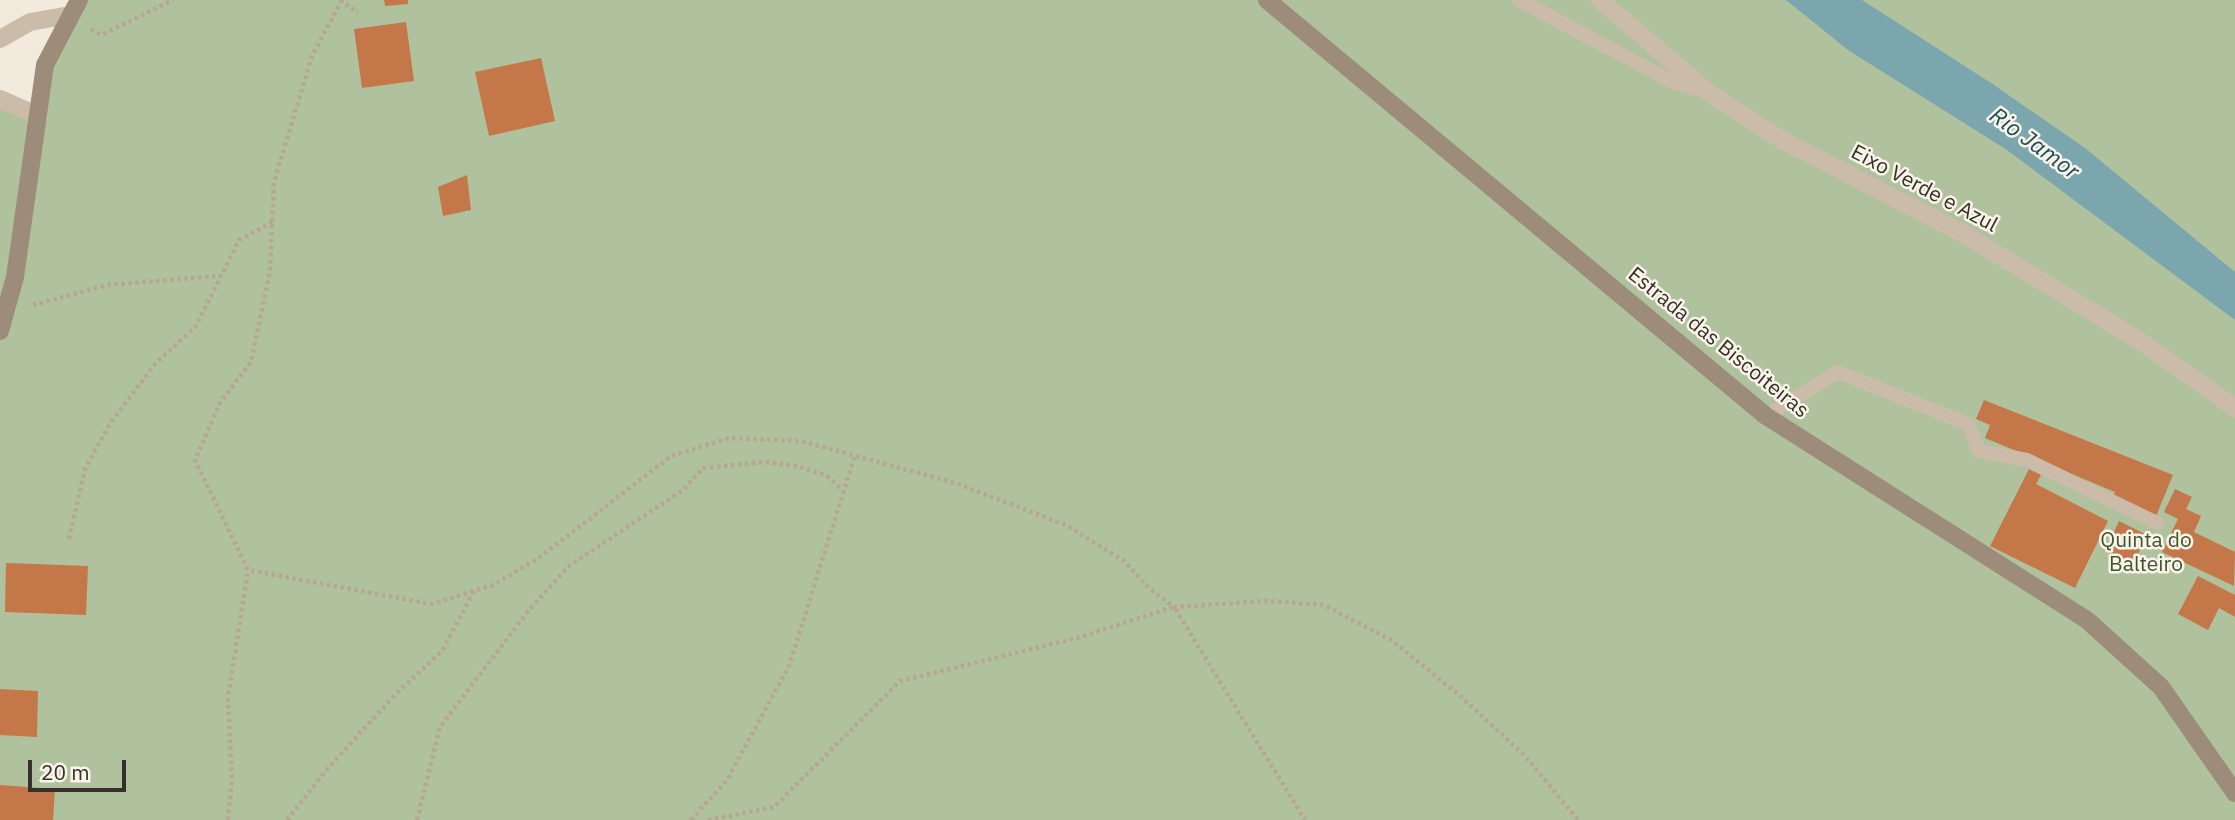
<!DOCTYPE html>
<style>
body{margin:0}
#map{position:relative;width:2235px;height:820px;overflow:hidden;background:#f2ebdd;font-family:"IBM Plex Sans",sans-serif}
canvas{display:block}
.scale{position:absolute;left:28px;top:760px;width:98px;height:32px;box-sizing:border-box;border:4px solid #372f29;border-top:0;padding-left:9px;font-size:21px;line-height:24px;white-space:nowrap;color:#372f29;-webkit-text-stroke:5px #f9f4e9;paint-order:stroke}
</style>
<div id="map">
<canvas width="2235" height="820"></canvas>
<div class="scale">20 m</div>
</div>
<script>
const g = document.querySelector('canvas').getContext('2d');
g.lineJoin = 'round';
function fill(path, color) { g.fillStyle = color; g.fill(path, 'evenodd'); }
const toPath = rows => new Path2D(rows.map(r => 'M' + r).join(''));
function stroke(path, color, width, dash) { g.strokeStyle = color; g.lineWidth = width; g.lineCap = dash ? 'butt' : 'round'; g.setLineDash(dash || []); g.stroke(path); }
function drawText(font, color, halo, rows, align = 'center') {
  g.font = font + ' "IBM Plex Sans",sans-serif'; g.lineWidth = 5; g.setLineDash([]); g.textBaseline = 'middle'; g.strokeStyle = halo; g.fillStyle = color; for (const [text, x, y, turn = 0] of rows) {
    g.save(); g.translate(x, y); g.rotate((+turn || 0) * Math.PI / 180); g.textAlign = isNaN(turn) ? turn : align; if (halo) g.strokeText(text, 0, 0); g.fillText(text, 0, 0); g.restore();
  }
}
fill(toPath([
 [79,0,2235,0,2235,820,0,820,0,99,39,116,45,65]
]), '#b0c19d');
fill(toPath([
 [1786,0,1862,0,1991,83,2085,148,2235,272,2235,320,2007,150,1848,50]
]), '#7ca6ae');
fill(toPath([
 [384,0,408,0,408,4,385,6],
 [406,22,414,81,362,88,354,29],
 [541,58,555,121,489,136,475,72],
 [467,175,471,210,443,216,438,187],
 [1984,400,2173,475,2156,516,2112,498,2115,492,1985,438,1990,425,1976,419],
 [2029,469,2041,475,2036,484,2108,521,2075,588,1990,546],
 [2175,489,2192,497,2186,509,2201,516,2194,532,2235,552,2234,586,2162,552,2178,519,2164,512],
 [2119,521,2147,535,2133,565,2105,551],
 [6,563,88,566,86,615,5,612],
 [2198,576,2235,595,2235,617,2219,608,2208,630,2178,614],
 [0,689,38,691,37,737,0,735],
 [0,785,55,789,53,820,0,820]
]), '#c47749');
stroke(toPath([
 [340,0,358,13],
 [342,0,312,56,274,182,270,271,251,362,220,403,195,460,248,570,431,604,493,585,539,558,671,456,729,438,801,441,955,483,1066,525,1124,561,1150,589,1174,607,1266,601,1324,605,1391,640,1458,694,1525,756,1578,820],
 [91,29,101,35,173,0],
 [33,305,107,285,217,276],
 [69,539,85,469,109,425,155,364,196,326,239,240,273,222],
 [228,820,232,778,228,697,248,571],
 [287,820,328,768,397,693,442,651,474,591],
 [417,820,440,727,529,610,569,566,683,490,703,468,765,462,798,466,827,476,843,491],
 [691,820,727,780,789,666,855,455],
 [708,820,774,807,900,681,1077,638,1174,607,1305,820]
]), '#b6a793', 4.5, [3.5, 3.5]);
stroke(toPath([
 [1519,0,1671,81,1706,92],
 [1766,416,1838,372,1968,424,1979,451,2027,460,2157,523]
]), '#cabca9', 14);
stroke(toPath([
 [1600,0,1709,93,1782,140,1964,234,2140,341,2235,408],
 [0,39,30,22,70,15],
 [0,99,39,116]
]), '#cabca9', 18);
stroke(toPath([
 [1267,0,1766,416,2087,620,2161,687,2235,793],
 [0,331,15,277,45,65,79,0]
]), '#9e8c7a', 18);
drawText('21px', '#372f29', '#f9f4e9', [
 ["Eixo Verde e Azul",1924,189,28],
 ["Estrada das Biscoiteiras",1718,343,39]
]);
drawText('21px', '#41552d', '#f9f4e9', [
 ["Quinta do",2146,541],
 ["Balteiro",2146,565]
]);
drawText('italic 23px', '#1f4d58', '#f9f4e9', [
 ["Rio Jamor",2034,144,36]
]);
</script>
